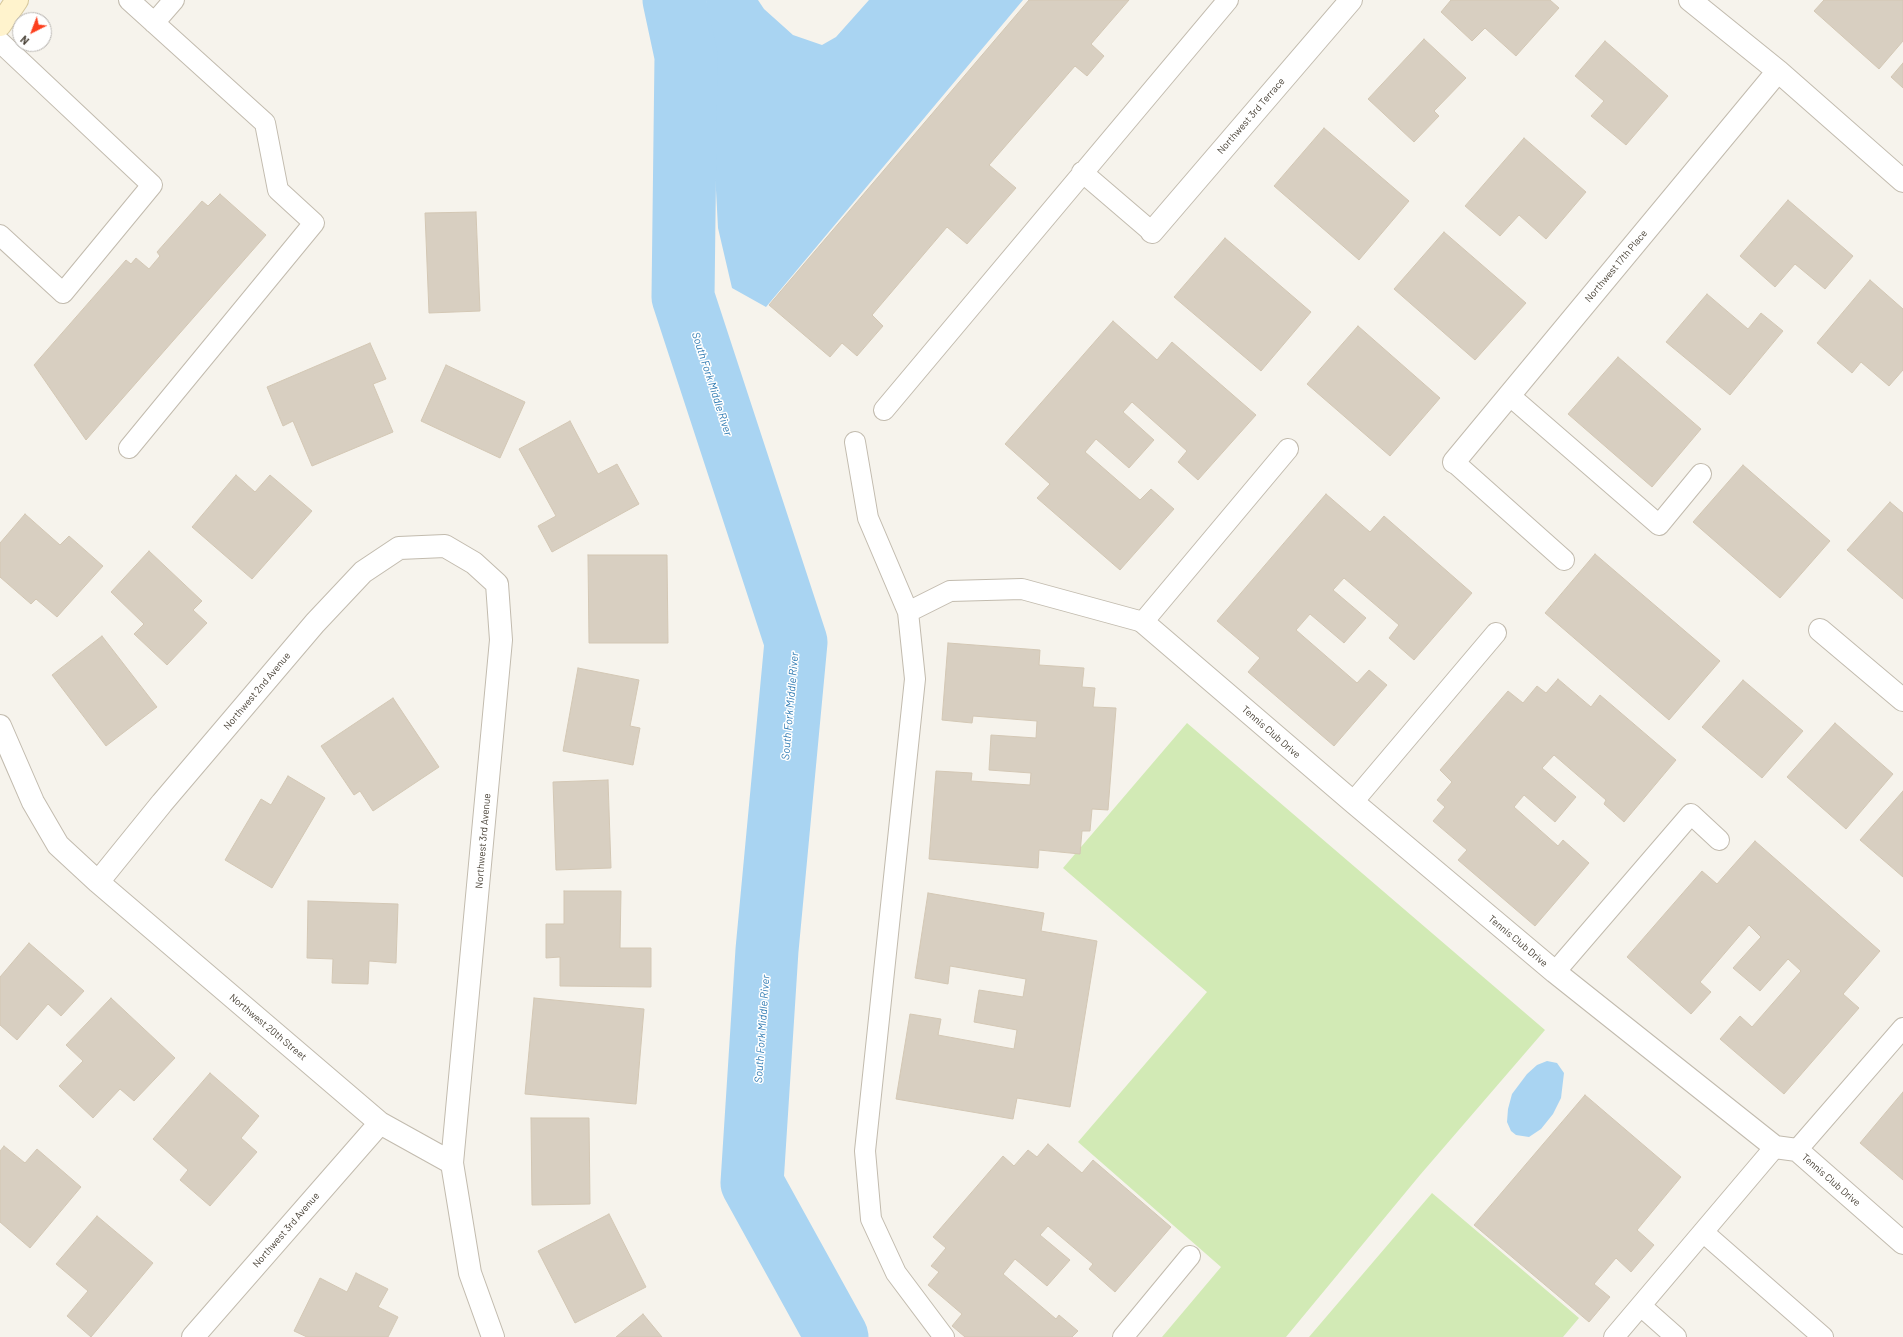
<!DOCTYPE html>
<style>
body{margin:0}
#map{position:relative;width:1903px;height:1337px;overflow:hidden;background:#f6f3ec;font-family:Barlow,sans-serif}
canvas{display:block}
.north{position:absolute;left:12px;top:12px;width:40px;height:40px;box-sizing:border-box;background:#fff;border:1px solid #b7b4b0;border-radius:50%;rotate:222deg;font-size:11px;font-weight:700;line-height:16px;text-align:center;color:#4b4439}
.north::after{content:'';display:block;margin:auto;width:14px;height:18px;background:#fc3f1d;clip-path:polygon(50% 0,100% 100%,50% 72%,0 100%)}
</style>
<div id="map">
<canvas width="1903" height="1337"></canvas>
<div class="north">N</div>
</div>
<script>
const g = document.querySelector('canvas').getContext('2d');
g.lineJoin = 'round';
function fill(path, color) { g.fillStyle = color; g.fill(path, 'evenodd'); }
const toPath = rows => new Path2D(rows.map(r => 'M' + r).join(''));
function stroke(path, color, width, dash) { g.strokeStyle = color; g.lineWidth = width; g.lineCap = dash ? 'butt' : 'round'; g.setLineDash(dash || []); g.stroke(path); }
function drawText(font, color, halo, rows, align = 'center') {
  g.font = font + ' Barlow,sans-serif'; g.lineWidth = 3; g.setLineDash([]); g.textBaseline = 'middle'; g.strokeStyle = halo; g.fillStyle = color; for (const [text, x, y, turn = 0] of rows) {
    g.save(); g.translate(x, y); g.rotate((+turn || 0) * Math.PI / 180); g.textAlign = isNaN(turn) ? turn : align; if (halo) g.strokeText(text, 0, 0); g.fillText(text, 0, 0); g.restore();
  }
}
fill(toPath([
 [1187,723,1545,1030,1420,1175,1286,1337,1162,1337,1221,1267,1078,1142,1207,992,1063,868],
 [1432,1193,1579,1318,1563,1337,1309,1337]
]), '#d2eab5');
fill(toPath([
 [706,0,758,0,764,9,793,35,822,45,836,37,869,0,1023,0,766,307,732,288,718,228],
 [1547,1061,1557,1063,1564,1073,1561,1098,1553,1114,1541,1129,1529,1137,1516,1135,1511,1131,1507,1122,1508,1109,1512,1094,1527,1074,1537,1065]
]), '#a9d4f2');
stroke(toPath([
 [674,0,686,56,683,297,796,642,767,950,752,1183,837,1337]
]), '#a9d4f2', 63);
const building = toPath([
 [1029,0,1129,0,1091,44,1104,56,1087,76,1075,66,989,165,1016,188,967,244,947,227,872,315,883,326,857,356,842,343,830,357,769,305,1029,0],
 [1451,0,1550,0,1559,8,1516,56,1485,28,1472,41,1441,12,1451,0],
 [1824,0,1903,0,1903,41,1879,69,1814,11,1824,0],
 [1424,39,1466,78,1434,111,1439,116,1414,142,1368,99,1424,39],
 [1605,41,1668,96,1626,145,1591,116,1604,101,1575,76,1605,41],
 [1903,63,1903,88,1891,77,1903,63],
 [1324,128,1409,201,1359,260,1274,186,1324,128],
 [1524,138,1586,192,1546,239,1519,215,1500,236,1465,206,1524,138],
 [220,194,266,235,86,440,34,365,126,260,131,264,136,258,149,269,160,256,157,252,202,201,208,206,220,194],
 [1788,200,1853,256,1825,289,1795,264,1775,287,1740,256,1788,200],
 [476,212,480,311,429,313,425,213,476,212],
 [1444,232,1526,303,1475,360,1394,289,1444,232],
 [1225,238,1311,312,1261,371,1174,297,1225,238],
 [1870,280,1903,309,1903,370,1889,386,1861,362,1852,373,1817,343,1870,280],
 [1707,294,1748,329,1761,313,1783,331,1730,395,1666,342,1707,294],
 [1113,321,1157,360,1172,342,1256,415,1198,480,1178,462,1187,451,1132,402,1123,412,1154,440,1129,468,1096,439,1085,452,1140,500,1151,489,1174,509,1120,570,1037,498,1050,484,1005,444,1113,321],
 [1358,326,1440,398,1390,456,1307,384,1358,326],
 [370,343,386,379,373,384,393,432,312,466,293,421,283,426,267,387,370,343],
 [1618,357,1701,429,1652,487,1568,414,1618,357],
 [446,365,525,402,500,458,421,421,446,365],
 [570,421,598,474,617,464,639,504,552,552,538,526,556,516,519,449,570,421],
 [1743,465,1830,541,1780,598,1693,522,1743,465],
 [236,475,255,492,270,475,312,511,252,579,192,527,236,475],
 [1326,494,1370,532,1384,516,1472,593,1414,660,1389,638,1399,625,1344,578,1333,590,1366,618,1344,643,1310,614,1296,630,1357,683,1369,670,1387,685,1334,746,1248,672,1260,658,1217,621,1326,494],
 [1890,502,1903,513,1903,599,1847,550,1890,502],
 [25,514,60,545,69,536,103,566,57,617,36,599,31,604,0,577,0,543,25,514],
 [149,551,202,601,193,610,207,623,167,665,134,634,144,624,111,592,149,551],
 [1595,554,1720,661,1669,720,1545,613,1595,554],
 [588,555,667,555,668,643,589,643,588,555],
 [102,636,157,707,106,746,52,675,102,636],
 [948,643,1040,650,1039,665,1084,668,1082,687,1095,688,1093,707,1116,708,1108,810,1092,809,1090,831,1082,831,1080,854,1039,850,1038,868,929,859,936,771,972,773,971,781,1030,785,1031,773,989,770,991,735,1036,738,1037,721,973,716,972,723,942,720,948,643],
 [578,668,639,680,630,726,640,728,633,765,563,751,578,668],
 [1558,679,1591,707,1600,695,1676,760,1624,822,1604,804,1606,800,1554,755,1542,768,1576,797,1555,822,1524,795,1514,807,1558,846,1563,840,1589,863,1535,926,1458,860,1467,850,1433,821,1445,807,1437,800,1452,782,1440,770,1508,691,1523,703,1537,686,1546,693,1558,679],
 [1743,680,1803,731,1762,778,1702,727,1743,680],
 [393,698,439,767,373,811,360,791,354,795,321,746,393,698],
 [1835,723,1893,774,1846,829,1787,777,1835,723],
 [288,776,325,798,272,888,225,860,261,799,271,805,288,776],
 [608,780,611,868,556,870,553,782,608,780],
 [1903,791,1903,877,1860,840,1903,791],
 [1755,841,1880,951,1843,994,1859,1008,1784,1094,1720,1039,1740,1016,1752,1027,1801,971,1788,959,1760,991,1733,968,1761,937,1749,925,1700,982,1711,992,1691,1014,1627,957,1702,871,1717,884,1755,841],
 [564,891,621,891,620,948,651,948,651,987,560,986,560,957,546,958,546,924,564,924,564,891],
 [928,893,1044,913,1041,931,1097,941,1070,1107,1017,1098,1013,1119,896,1099,910,1014,941,1019,938,1035,1014,1049,1017,1030,974,1022,979,990,1023,997,1026,979,950,966,948,984,915,978,928,893],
 [308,901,398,904,396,963,369,961,368,984,332,983,333,959,307,958,308,901],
 [29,943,84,991,61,1016,48,1004,17,1040,0,1025,0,977,29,943],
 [111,998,175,1058,134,1101,120,1089,93,1118,59,1086,83,1061,66,1045,111,998],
 [534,998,644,1009,636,1104,525,1094,534,998],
 [210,1073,259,1116,241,1138,257,1152,210,1206,180,1180,188,1170,153,1139,210,1073],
 [1903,1092,1903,1180,1860,1143,1903,1092],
 [1585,1095,1681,1177,1637,1230,1654,1245,1631,1272,1616,1258,1594,1284,1610,1297,1589,1322,1474,1225,1585,1095],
 [531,1118,589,1118,590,1204,532,1205,531,1118],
 [1048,1144,1082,1173,1093,1160,1171,1227,1115,1292,1089,1269,1093,1264,1048,1226,1040,1235,1070,1260,1047,1286,1015,1259,1003,1274,1056,1319,1059,1315,1078,1331,1072,1337,965,1337,952,1326,962,1314,928,1285,939,1272,931,1266,946,1248,933,1237,1003,1156,1014,1166,1028,1150,1037,1157,1048,1144],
 [4,1146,25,1163,37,1149,81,1187,30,1248,0,1222,0,1151,4,1146],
 [609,1214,646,1287,575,1323,538,1251,609,1214],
 [97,1216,153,1263,91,1337,67,1316,88,1291,56,1264,97,1216],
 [356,1273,388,1289,378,1307,398,1317,388,1337,307,1337,294,1331,320,1278,347,1292,356,1273],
 [643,1314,662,1337,616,1337,643,1314]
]);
fill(building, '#d8cfc1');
stroke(building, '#d3c7b4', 1);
const lane = toPath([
 [129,0,265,123,278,190,314,223,129,448],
 [154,23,174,0],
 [0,42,152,185,63,293,0,235],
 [1082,172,1152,232],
 [1509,395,1659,525,1701,474],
 [884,410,1228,0],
 [855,442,868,518,908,612,915,679,865,1151,871,1219,896,1273,944,1337],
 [1454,462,1564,560],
 [908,612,950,591,1022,589,1143,622,1288,449],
 [1353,802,1496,633],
 [1555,972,1691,814,1719,840],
 [1797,1150,1903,1028],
 [1703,1232,1823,1337],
 [1641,1306,1676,1337],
 [1123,1337,1190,1256],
 [1614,1337,1775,1147]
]);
const street = toPath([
 [1690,0,1778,71,1903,181],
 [1152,232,1351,0],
 [1454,462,1778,71],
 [1143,622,1353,802,1555,972,1775,1147,1797,1150,1903,1243],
 [1820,630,1903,700],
 [0,726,33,802,58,845,98,882,380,1123,452,1163,470,1273,493,1337],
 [98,882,162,803,315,623,363,572,399,548,445,546,474,563,497,584,501,640,452,1163],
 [193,1337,380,1123]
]);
const secondary = toPath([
 [0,25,17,0]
]);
stroke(lane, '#c2bbae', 22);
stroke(street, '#c2bbae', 24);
stroke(secondary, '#d6c79b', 24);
stroke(lane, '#fff', 20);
stroke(street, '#fff', 22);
stroke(secondary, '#fff3cd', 22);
drawText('10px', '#4b4439', '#fff', [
 ["Northwest 3rd Terrace",1251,116,-49],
 ["Northwest 17th Place",1616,266,-50],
 ["Northwest 2nd Avenue",257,691,-50],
 ["Tennis Club Drive",1271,732,41],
 ["Northwest 3rd Avenue",483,841,-85],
 ["Tennis Club Drive",1518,941,40],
 ["Northwest 20th Street",268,1027,40],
 ["Tennis Club Drive",1831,1180,41],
 ["Northwest 3rd Avenue",286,1230,-49]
]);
drawText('italic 11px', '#2e7ab2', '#fff', [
 ["South Fork Middle River",712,384,72],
 ["South Fork Middle River",790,706,-85],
 ["South Fork Middle River",762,1029,-86]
]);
</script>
